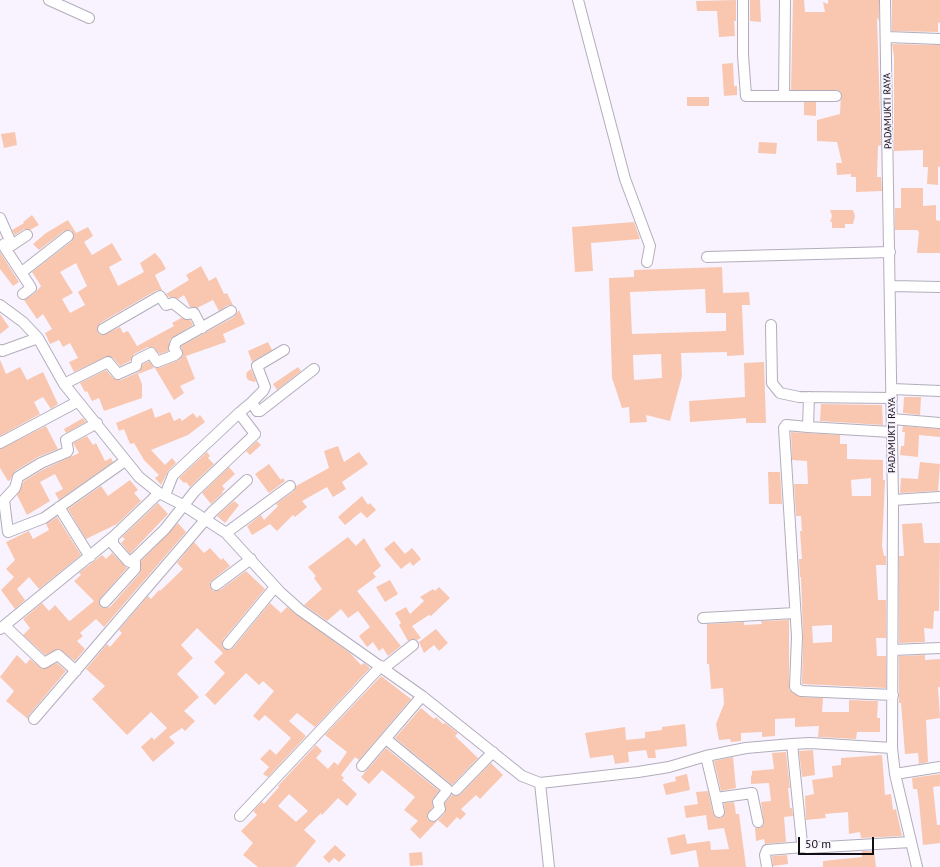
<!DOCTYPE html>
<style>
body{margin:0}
#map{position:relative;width:940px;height:867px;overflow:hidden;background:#f8f3ff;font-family:"PT Sans",sans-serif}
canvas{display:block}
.scale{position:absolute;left:798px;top:837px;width:76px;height:18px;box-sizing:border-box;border:2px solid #110f14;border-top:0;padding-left:5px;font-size:12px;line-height:14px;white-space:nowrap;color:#110f14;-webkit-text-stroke:3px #f8f3ff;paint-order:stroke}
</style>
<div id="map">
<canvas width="940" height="867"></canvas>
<div class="scale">50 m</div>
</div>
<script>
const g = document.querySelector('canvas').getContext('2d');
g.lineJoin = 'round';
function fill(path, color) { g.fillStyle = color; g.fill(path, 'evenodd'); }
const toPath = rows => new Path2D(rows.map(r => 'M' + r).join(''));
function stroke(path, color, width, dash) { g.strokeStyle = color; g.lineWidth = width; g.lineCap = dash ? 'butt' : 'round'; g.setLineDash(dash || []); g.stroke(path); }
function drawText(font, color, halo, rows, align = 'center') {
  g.font = font + ' "PT Sans",sans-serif'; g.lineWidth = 3; g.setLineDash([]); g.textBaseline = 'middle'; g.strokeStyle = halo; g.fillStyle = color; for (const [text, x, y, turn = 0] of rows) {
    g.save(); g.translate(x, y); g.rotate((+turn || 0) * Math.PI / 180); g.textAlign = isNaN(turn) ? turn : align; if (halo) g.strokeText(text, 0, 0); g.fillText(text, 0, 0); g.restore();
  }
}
fill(toPath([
 [736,0,736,21,734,21,735,36,719,37,717,11,697,11,696,1],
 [750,0,760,0,761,22,750,21],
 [793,0,804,0,805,12,825,12,823,2,828,4,828,0,879,0,879,21,877,17,881,145,878,146,877,177,881,177,882,191,856,192,856,177,851,177,851,174,837,175,836,163,842,163,837,142,817,141,817,120,840,114,841,92,836,90,791,90],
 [892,0,940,0,940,23,938,22,938,32,892,31],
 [892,44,940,45,940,167,938,166,938,185,927,184,928,167,923,167,923,150,894,151,894,57],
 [733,63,734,86,737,86,737,95,724,96,722,64],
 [687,97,709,97,709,106,687,106],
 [804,102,816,102,816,116,804,115],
 [15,132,17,145,4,148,1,134],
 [759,142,777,143,776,154,758,153],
 [901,188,923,188,923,206,936,205,936,220,940,221,940,253,917,253,919,232,917,230,895,230,895,208,901,208],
 [830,210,853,210,855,216,853,224,845,224,845,228,832,228,832,222,830,222,832,216],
 [32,215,39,225,30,230,24,229,15,235,12,230,24,223,23,222],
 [68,220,76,233,88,227,93,236,84,242,92,255,112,243,122,260,109,267,118,286,144,272,140,263,155,253,161,260,166,269,155,275,162,290,157,290,100,323,97,329,99,334,103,335,120,327,123,333,128,331,137,346,174,326,172,323,181,318,190,320,193,325,170,339,168,351,160,354,154,348,148,347,134,354,130,361,120,366,113,358,108,356,74,372,69,362,78,358,70,343,63,347,59,340,50,344,45,333,52,329,43,314,37,319,24,300,35,293,41,286,32,272,72,241,74,235,71,230,64,231,39,250,33,244,46,233],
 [76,263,87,286,78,292,85,305,70,313,62,299,73,293,60,272],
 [634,222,640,239,591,243,593,271,575,272,572,227],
 [0,252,19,282,13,286,0,269],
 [201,266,209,281,216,277,224,294,227,293,233,305,228,305,219,311,213,300,197,308,190,307,184,295,178,299,174,297,169,297,166,294,189,280,186,275],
 [722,267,723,293,749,292,750,305,742,305,744,355,727,356,727,352,681,353,682,376,670,421,646,415,647,422,630,423,629,407,622,408,612,378,609,278,634,277,634,270],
 [705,289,706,313,726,313,726,331,632,334,630,292],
 [661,354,662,378,634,380,633,355],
 [239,310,245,324,223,334,226,342,186,356,195,379,180,386,184,393,174,400,155,368,159,368,179,360,183,355,181,346,234,317],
 [0,314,9,327,0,334],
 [268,342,272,350,252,362,248,351],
 [0,360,6,374,20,367,27,380,43,372,58,404,51,409,43,397,34,402,40,414,0,436],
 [149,361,154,368,138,374,142,384,142,398,104,411,99,398,92,401,87,391,85,392,80,383,106,370,113,378,121,380,139,372,143,364],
 [764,362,766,423,746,423,746,418,690,422,689,401,745,397,744,363],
 [298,367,301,371,277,390,273,384],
 [251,369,256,381,254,382,248,380,246,376,247,372],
 [904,397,921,397,920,415,903,413],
 [821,404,882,405,883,425,820,421],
 [152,408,155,418,170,412,174,421,180,418,182,421,193,413,197,418,200,415,205,422,188,435,151,450,165,465,172,458,176,463,168,471,161,485,155,478,159,475,144,460,134,443,130,444,124,429,119,431,116,423],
 [83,418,86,422,66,433,64,429],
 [46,426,58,449,38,457,15,471,10,480,8,481,0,468,0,449],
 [903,426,940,429,940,437,919,435,918,457,900,455,901,446,904,446,905,432,902,432],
 [791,432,840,435,840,444,847,444,847,459,883,460,883,480,885,480,882,546,884,556,886,556,886,565,876,565,878,600,886,600,886,638,876,638,877,656,886,656,886,688,802,684,803,637,801,577,800,577,799,559,802,559,800,531,802,531,801,516,796,516,794,484,808,484,807,461,792,460],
 [871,478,871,496,852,496,851,480],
 [832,625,832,642,813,643,812,626],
 [87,436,93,445,96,443,105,461,111,458,113,462,59,500,55,493,63,489,55,474,40,482,50,501,27,515,17,495,24,481,44,469,79,453,73,443],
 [257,441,261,445,250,455,246,451],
 [338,446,344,462,359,452,368,464,342,482,346,489,333,497,327,487,302,501,307,507,295,517,293,515,277,531,270,524,252,535,247,526,261,515,264,520,278,506,276,504,294,491,296,486,329,468,324,451],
 [207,452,210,456,208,458,214,464,190,487,186,482,184,483,179,478],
 [920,462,940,464,938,491,900,493,901,478,918,479],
 [269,464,281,480,283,478,285,481,269,493,255,474],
 [229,467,235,474,222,486,225,489,222,492,223,493,211,504,202,493],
 [768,472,780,472,782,504,769,504],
 [130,480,138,490,134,493,141,501,117,524,86,539,68,509,101,486,108,496],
 [362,496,368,505,370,503,376,510,367,518,361,512,345,525,338,517],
 [234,501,239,505,225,523,217,516],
 [158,503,168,514,130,554,121,543,125,539,122,537],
 [57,517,81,555,39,589,29,577,17,589,25,600,15,609,1,590,14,577,6,569,15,560,6,542,29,531,33,539,49,530,46,524],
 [178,523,186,532,104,627,96,619,80,633,83,636,77,641,85,649,75,661,59,649,45,655,23,635,30,628,23,619,42,603,49,611,55,605,69,621,71,620,94,601,74,581,81,575,79,573,102,555,106,559,112,553,127,568,99,600,101,607,107,608,110,607,140,573,141,561],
 [922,523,924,543,940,543,939,611,934,611,933,629,924,628,925,642,899,643,899,556,904,556,902,524],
 [348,537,356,546,364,538,381,566,373,573,376,577,357,591,401,646,388,656,383,648,379,651,373,642,367,647,359,636,370,627,358,611,348,618,341,609,327,621,304,605,322,589,314,578,316,576,308,567],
 [394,541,405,554,412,548,421,559,413,566,410,562,401,569,384,549],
 [194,542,204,553,210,548,221,560,223,558,230,566,210,582,210,586,213,591,220,590,246,571,265,589,223,640,222,646,224,649,230,650,233,648,270,603,281,613,287,607,350,653,361,665,364,663,370,668,315,727,297,713,289,721,306,736,268,777,263,774,269,767,260,759,270,749,276,755,291,738,265,715,259,721,253,716,274,691,263,681,259,685,246,673,215,705,205,695,225,673,214,662,223,653,197,628,181,645,193,658,177,674,199,697,184,711,195,721,185,731,182,728,169,737,175,743,153,762,141,747,152,737,154,740,167,728,151,712,127,735,92,699,105,686,86,669,107,644,110,647,122,633,119,630,148,596,151,599,159,590,160,591,183,569,177,563],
 [390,580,398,594,385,602,376,587],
 [439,587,450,598,431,616,429,615,412,626,421,638,417,640,412,639,408,641,399,625,401,623,395,613,406,607,410,614,424,601,420,597,433,589,435,591],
 [789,620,789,690,800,697,823,698,822,712,849,712,849,700,878,701,877,718,880,718,880,732,857,732,856,739,818,737,819,726,795,727,795,718,775,719,775,736,762,737,762,732,741,733,741,741,731,742,730,739,719,740,716,724,724,704,723,688,711,689,709,664,707,664,707,624,744,622,744,625,762,624,761,621],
 [436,629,448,643,439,651,434,645,424,653,419,642],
 [17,655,26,664,30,659,43,669,57,663,66,671,29,715,28,719,6,701,14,691,0,677],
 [925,655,925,660,940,659,940,687,938,687,940,718,926,720,928,762,919,764,918,753,905,754,901,703,899,703,899,656],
 [381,676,411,699,359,760,355,757,341,775,344,778,342,780,357,794,347,806,338,798,322,815,321,813,304,830,316,841,295,867,258,867,243,855,253,843,241,831,257,815,253,811,262,802,264,804,279,787,278,786,316,745,322,751,316,758,328,769,334,762,338,765,347,752,325,735],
 [289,794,308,811,296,822,278,806],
 [421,708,434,719,436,717,443,724,445,723,458,733,455,736,478,758,452,785,395,738],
 [685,724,687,746,655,750,656,758,648,758,646,750,628,752,629,762,615,764,613,755,590,758,585,733,625,727,626,740,645,738,645,732,662,730,662,727],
 [386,748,439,791,432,800,433,807,427,815,428,820,432,822,437,821,445,813,445,803,452,795,455,796,460,795,491,763,503,775,480,799,476,795,461,809,466,814,460,820,457,817,447,828,438,820,420,839,410,829,418,821,404,810,415,797,382,770,369,784,361,777],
 [813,750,815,775,802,777,799,751],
 [786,752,790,788,788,788,790,808,792,808,793,816,784,817,786,842,765,844,764,839,756,841,755,828,760,828,764,824,761,802,771,801,769,783,751,784,751,776,752,775,752,771,774,769,772,753],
 [882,755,885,795,891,794,893,810,896,809,902,836,861,838,860,832,849,834,848,812,825,814,826,818,806,820,805,796,814,794,812,780,833,777,832,766,841,765,841,758],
 [733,757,736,788,721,791,714,761],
 [687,774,690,790,666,795,663,784,676,781,675,777],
 [940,774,940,786,933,787,937,825,940,825,940,843,923,845,919,802,917,789,913,789,912,778],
 [708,791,713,813,717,818,721,818,725,814,724,803,734,802,736,814,739,814,746,867,699,867,696,850,671,855,667,838,685,834,687,844,710,841,711,850,729,849,724,828,708,830,706,815,686,818,684,806,698,804,696,792],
 [335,845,346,855,339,862,334,858,329,863,323,857],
 [862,851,874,851,876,867,823,867,823,861,862,857],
 [422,852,423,865,410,866,409,853],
 [787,855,788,864,773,866,772,856]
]), '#f9c7af');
const minor = toPath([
 [49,0,89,18],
 [578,0,625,179,650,246,647,262],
 [743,0,743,55,746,96,836,96],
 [885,0,893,500,892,748,895,774,917,867],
 [887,37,940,39],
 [784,96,785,0],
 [0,218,12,245,4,244,3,245,30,286,31,288,23,294],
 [12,245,27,235],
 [707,257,890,252],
 [22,272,68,236],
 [891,286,940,287],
 [0,305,23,322,38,338,64,384,139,477,159,493,183,505,226,533,280,592,300,610,422,696,522,776,540,783,638,772,669,767,706,756,746,748,792,744,810,743,892,748],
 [771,325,772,383,780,393,799,397,892,398],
 [103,329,160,296,166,305,173,303,187,314,194,313,202,328],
 [0,350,2,351,38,338],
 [64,384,108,362,118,374,136,366,137,360,151,353,157,362,175,355,177,353,174,348,176,342,231,311],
 [892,389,940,391],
 [809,397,808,427,891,432],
 [252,402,263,391,265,387,257,366,284,350],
 [892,419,940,423],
 [97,423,66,440,68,450,67,452,41,463,18,477,15,488,4,500,8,532,44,518,125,461],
 [808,427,786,425,784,428,797,637,795,687,801,691,893,695],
 [0,443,77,402],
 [159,493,113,537,113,544,128,561,130,562,135,558,165,529,195,491,255,434,239,413,252,402,257,411,260,411,314,369],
 [165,495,173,475,239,413],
 [893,500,940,497],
 [59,507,90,557],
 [226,533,290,486],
 [216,585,251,559],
 [105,602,135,569,135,562,133,560],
 [703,618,795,613],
 [5,626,44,663,58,655,76,671],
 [0,629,113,537],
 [228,644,275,587],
 [893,650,940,648],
 [384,668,413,645],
 [34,719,212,512,247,480],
 [386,739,447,789,446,792,438,802,440,809,433,816],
 [792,744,802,843,804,847,807,848,911,842],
 [706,756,716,798,752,793,758,822],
 [362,766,422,696],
 [895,774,940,767],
 [540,783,549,867],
 [456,790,493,752],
 [716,798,719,812],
 [240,816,381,666],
 [767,867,765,855,767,850,804,847]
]);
stroke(minor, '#b3adbb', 12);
stroke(minor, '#fff', 10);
drawText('10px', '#110f14', '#f8f3ff', [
 ["PADAMUKTI RAYA",888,111,-91],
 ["PADAMUKTI RAYA",892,435,-90]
]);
</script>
